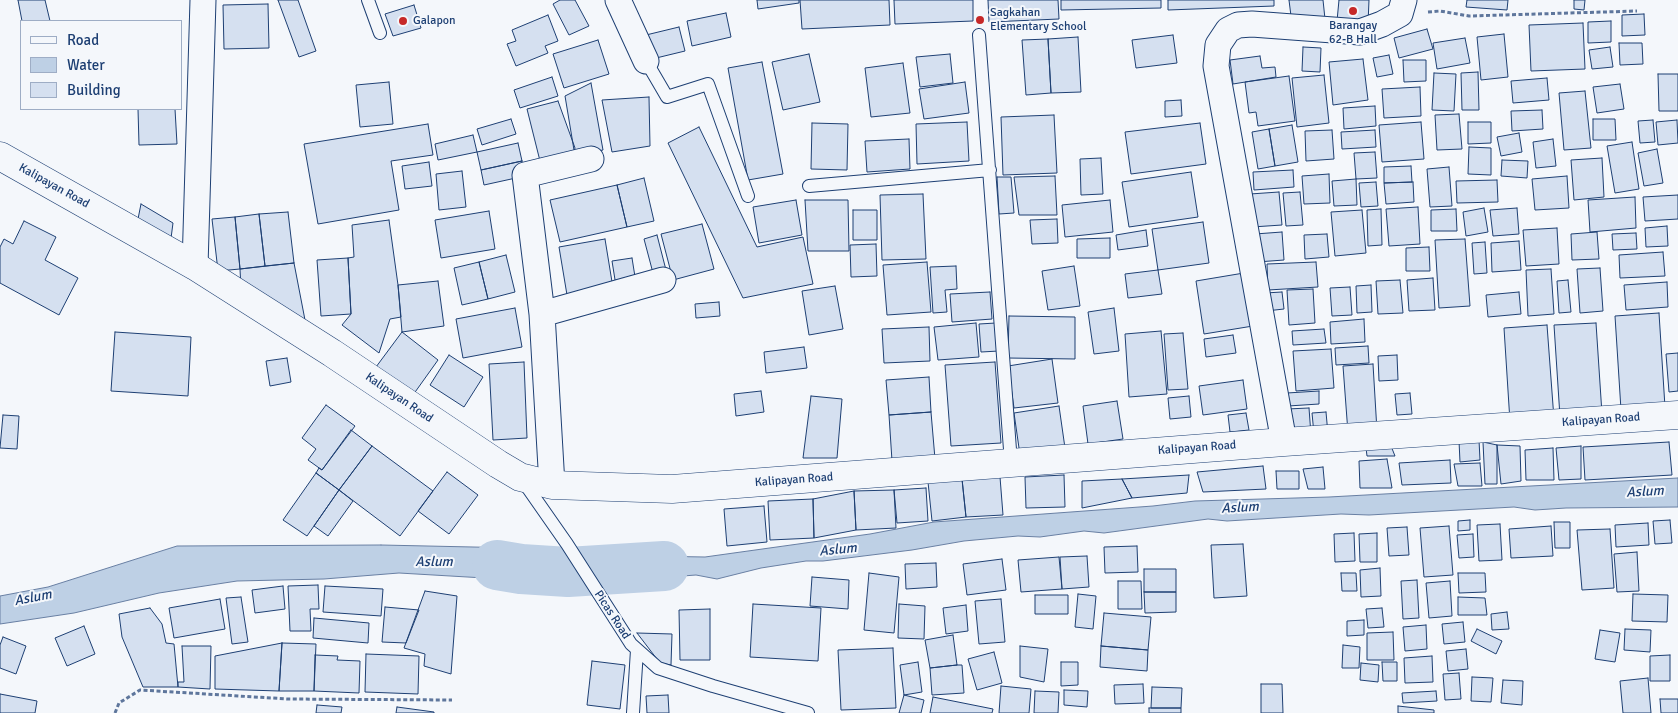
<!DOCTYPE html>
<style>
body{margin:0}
#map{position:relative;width:1678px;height:713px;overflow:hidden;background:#f4f7fb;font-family:Signika,sans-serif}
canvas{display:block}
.legend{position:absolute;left:20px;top:20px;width:162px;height:90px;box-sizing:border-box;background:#f4f7fb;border:1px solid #9eadc5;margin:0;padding:6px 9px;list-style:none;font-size:15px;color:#1d3f73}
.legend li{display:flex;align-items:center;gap:10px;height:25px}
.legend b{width:25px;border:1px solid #9eadc5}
</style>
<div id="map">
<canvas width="1678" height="713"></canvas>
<ul class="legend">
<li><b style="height:6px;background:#f4f7fb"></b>Road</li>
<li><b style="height:14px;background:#bed0e5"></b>Water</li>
<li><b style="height:14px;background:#d5e0f0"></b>Building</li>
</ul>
</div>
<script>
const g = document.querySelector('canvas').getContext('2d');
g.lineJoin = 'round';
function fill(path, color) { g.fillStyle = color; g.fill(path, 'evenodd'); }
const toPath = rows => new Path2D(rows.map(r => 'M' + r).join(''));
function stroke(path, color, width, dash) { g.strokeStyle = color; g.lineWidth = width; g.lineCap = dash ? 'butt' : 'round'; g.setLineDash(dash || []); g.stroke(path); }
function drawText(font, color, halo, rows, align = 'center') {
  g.font = font + ' Signika,sans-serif'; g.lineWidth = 4; g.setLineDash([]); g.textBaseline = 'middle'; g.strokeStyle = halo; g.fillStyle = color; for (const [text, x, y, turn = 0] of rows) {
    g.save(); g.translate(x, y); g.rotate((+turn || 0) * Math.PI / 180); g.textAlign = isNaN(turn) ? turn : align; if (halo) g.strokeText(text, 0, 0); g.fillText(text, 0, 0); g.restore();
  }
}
const water = toPath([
 [1678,478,1678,507,1566,508,1535,510,1514,507,1369,515,1341,514,1227,521,1208,519,1104,533,1084,531,1040,537,1018,536,964,541,912,550,823,561,806,561,761,568,717,579,696,575,602,582,590,559,647,556,705,557,870,534,934,522,1153,506,1195,501,1329,497,1678,478],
 [381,545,519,548,559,558,570,583,399,573,324,579,237,581,159,593,74,613,0,624,0,596,48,587,177,546,381,545]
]);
fill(water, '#bed0e5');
stroke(water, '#687fa3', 1);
stroke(toPath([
 [497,565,521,569,568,572,664,566]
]), '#bed0e5', 50);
const building = toPath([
 [18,0,45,0,50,21,22,21,18,0],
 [278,0,298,0,316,51,299,57,278,0],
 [560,0,575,0,589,26,569,35,553,4,560,0],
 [757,0,799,0,799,3,758,9,757,0],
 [800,0,889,0,890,25,802,29,800,0],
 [894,0,973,0,973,21,895,24,894,0],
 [988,0,1058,0,1059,19,989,22,988,0],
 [1061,0,1161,0,1161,8,1061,10,1061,0],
 [1168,0,1274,0,1274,6,1168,10,1168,0],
 [1289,0,1323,0,1325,19,1292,24,1289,0],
 [1339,0,1369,0,1368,24,1337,21,1339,0],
 [1467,0,1508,0,1507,10,1466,7,1467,0],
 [1574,0,1585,0,1584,10,1574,9,1574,0],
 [268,4,269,48,224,49,223,5,268,4],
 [414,5,421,28,393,36,385,14,414,5],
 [726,13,731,37,692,46,687,21,726,13],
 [1644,14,1645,35,1622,36,1622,15,1644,14],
 [548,15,558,41,545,46,548,53,516,66,507,44,516,41,512,30,548,15],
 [1611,21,1611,42,1588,43,1588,22,1611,21],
 [1583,23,1585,69,1531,71,1529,25,1583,23],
 [679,27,685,51,652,59,646,35,679,27],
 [1427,29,1433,49,1399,58,1394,38,1427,29],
 [1504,34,1508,77,1481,80,1477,37,1504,34],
 [1173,35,1177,63,1136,68,1132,40,1173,35],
 [1078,37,1081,92,1051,93,1048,39,1078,37],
 [1465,38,1470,63,1437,69,1433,43,1465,38],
 [1048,39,1051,93,1026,95,1022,40,1048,39],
 [598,40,609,74,564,88,553,54,598,40],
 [1619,43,1642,43,1643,64,1620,65,1619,43],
 [1303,47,1321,48,1320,72,1302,71,1303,47],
 [1610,47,1613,67,1592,69,1589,50,1610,47],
 [809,54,820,102,783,110,772,62,809,54],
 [950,54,953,83,920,87,916,57,950,54],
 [1389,55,1393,74,1377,77,1373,58,1389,55],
 [1260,56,1262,68,1275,67,1276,77,1233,84,1230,60,1260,56],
 [1363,59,1368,100,1333,105,1329,62,1363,59],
 [1403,60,1426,60,1426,81,1404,82,1403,60],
 [762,62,783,174,748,180,728,68,762,62],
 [903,63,910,113,871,117,865,68,903,63],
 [1478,72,1479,110,1462,110,1461,73,1478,72],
 [1434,73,1456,74,1454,111,1432,110,1434,73],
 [1658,74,1678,74,1678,111,1659,111,1658,74],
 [1324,75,1329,123,1297,127,1292,78,1324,75],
 [1289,76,1295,121,1258,126,1256,112,1249,113,1245,82,1289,76],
 [552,77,558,96,520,108,514,90,552,77],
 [1547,78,1549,100,1513,103,1511,81,1547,78],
 [389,82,393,124,360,127,356,85,389,82],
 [965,82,969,113,924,119,919,89,965,82],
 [591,83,603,150,575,156,565,96,591,83],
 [1620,84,1624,109,1597,113,1593,87,1620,84],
 [1420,87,1421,116,1384,118,1382,89,1420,87],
 [1585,91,1591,148,1564,150,1559,93,1585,91],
 [649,97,650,146,612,152,602,100,649,97],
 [1181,100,1182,116,1165,117,1165,101,1181,100],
 [558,101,575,148,573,157,541,165,527,109,558,101],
 [1375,106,1376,126,1344,129,1343,108,1375,106],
 [138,109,175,109,177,144,139,145,138,109],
 [1542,110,1543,129,1512,131,1511,111,1542,110],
 [1459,114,1462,149,1437,150,1435,115,1459,114],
 [1054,115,1057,173,1003,175,1001,117,1054,115],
 [511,119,516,134,482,145,477,129,511,119],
 [1593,119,1615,119,1616,140,1593,140,1593,119],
 [1653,120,1655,142,1640,143,1638,121,1653,120],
 [1677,120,1678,143,1658,145,1656,122,1677,120],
 [967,122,969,161,917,164,916,124,967,122],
 [1421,122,1424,159,1382,162,1379,125,1421,122],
 [1468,122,1491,122,1491,143,1468,144,1468,122],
 [812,123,848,124,847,170,811,169,812,123],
 [1200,123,1206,164,1131,174,1125,132,1200,123],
 [428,124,433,155,391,161,399,210,318,224,304,144,428,124],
 [1292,125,1298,162,1275,166,1269,129,1292,125],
 [699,127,757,247,803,237,813,284,743,298,668,143,699,127],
 [1269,129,1275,166,1258,169,1252,132,1269,129],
 [1332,130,1334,159,1306,161,1305,131,1332,130],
 [1375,130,1376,147,1342,149,1341,132,1375,130],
 [1519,133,1522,152,1501,156,1497,137,1519,133],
 [473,135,477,152,438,160,435,144,473,135],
 [909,139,910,169,867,172,865,141,909,139],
 [1553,139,1556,166,1536,168,1533,142,1553,139],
 [1632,142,1639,189,1615,193,1607,146,1632,142],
 [518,143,522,161,481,170,477,152,518,143],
 [1469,147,1491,148,1491,175,1468,174,1469,147],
 [1657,149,1663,183,1644,186,1638,153,1657,149],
 [1375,152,1377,178,1356,179,1354,153,1375,152],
 [1101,158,1103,194,1081,195,1080,159,1101,158],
 [1602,158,1604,197,1574,200,1571,160,1602,158],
 [1502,160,1528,161,1527,178,1501,176,1502,160],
 [522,161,525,176,484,185,481,170,522,161],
 [429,162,432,186,405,189,402,166,429,162],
 [1411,166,1412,182,1384,183,1384,167,1411,166],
 [1449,167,1452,206,1430,207,1427,169,1449,167],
 [1293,170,1294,187,1254,190,1253,172,1293,170],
 [462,171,466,207,439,210,436,174,462,171],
 [1191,172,1198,217,1129,227,1122,182,1191,172],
 [1329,174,1330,203,1304,204,1302,176,1329,174],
 [1055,176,1057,215,1019,215,1014,177,1055,176],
 [1567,176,1569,208,1535,210,1532,179,1567,176],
 [997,177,1011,177,1014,213,999,214,997,177],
 [644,178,654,221,627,227,617,185,644,178],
 [1356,179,1357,205,1334,206,1332,181,1356,179],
 [1497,180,1498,202,1457,203,1456,181,1497,180],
 [1376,182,1378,206,1361,207,1359,183,1376,182],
 [1413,182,1414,202,1386,204,1384,183,1413,182],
 [617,185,627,227,560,242,550,200,617,185],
 [1279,192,1282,225,1252,227,1250,194,1279,192],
 [1300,192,1303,225,1286,226,1283,193,1300,192],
 [923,194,926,259,882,260,880,195,923,194],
 [1678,195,1678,219,1645,221,1643,197,1678,195],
 [1635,197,1636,228,1590,232,1588,200,1635,197],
 [796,200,802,235,759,243,753,207,796,200],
 [805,200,848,200,849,251,808,251,805,200],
 [1110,200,1113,232,1065,237,1062,205,1110,200],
 [141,204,173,223,170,246,137,224,141,204],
 [1418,207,1420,244,1389,246,1386,209,1418,207],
 [1484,208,1488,232,1466,236,1463,212,1484,208],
 [1517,208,1519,234,1493,236,1490,210,1517,208],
 [1381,209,1382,245,1368,246,1367,210,1381,209],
 [1456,209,1457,231,1431,231,1431,210,1456,209],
 [853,210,877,210,877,240,853,240,853,210],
 [1362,210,1366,253,1335,256,1331,212,1362,210],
 [489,211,495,249,441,258,435,220,489,211],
 [288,212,294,263,265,266,259,214,288,212],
 [259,214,265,266,240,269,235,217,259,214],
 [235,217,240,269,218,271,212,219,235,217],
 [1057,219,1058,243,1032,244,1030,220,1057,219],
 [389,220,398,285,401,317,390,319,379,353,342,325,351,314,348,258,354,257,352,225,389,220],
 [24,221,56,237,45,260,78,278,59,315,0,283,0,247,4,239,13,244,24,221],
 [1203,222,1209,263,1158,270,1152,229,1203,222],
 [702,224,714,269,673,280,661,234,702,224],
 [1667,226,1668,246,1646,247,1645,228,1667,226],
 [1557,228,1559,264,1526,266,1523,230,1557,228],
 [1146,230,1148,246,1118,250,1116,235,1146,230],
 [1282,232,1284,260,1257,262,1255,234,1282,232],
 [1597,232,1599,259,1572,260,1571,234,1597,232],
 [1636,233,1637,249,1613,250,1612,234,1636,233],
 [1327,234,1329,257,1305,259,1304,235,1327,234],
 [657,235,666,270,653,273,644,239,657,235],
 [1110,238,1110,258,1077,258,1077,239,1110,238],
 [605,239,613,288,567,295,559,247,605,239],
 [1465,239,1470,306,1439,308,1435,240,1465,239],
 [1519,241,1521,270,1492,272,1491,243,1519,241],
 [1485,242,1487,273,1474,274,1472,243,1485,242],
 [876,244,877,276,851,277,850,245,876,244],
 [1429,247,1430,271,1406,271,1406,248,1429,247],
 [1663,252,1665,276,1620,278,1619,255,1663,252],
 [506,255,515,292,488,299,479,262,506,255],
 [348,258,351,314,321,316,317,260,348,258],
 [632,258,636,283,616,286,612,261,632,258],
 [479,262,488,299,462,305,454,268,479,262],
 [927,262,931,312,887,315,883,265,927,262],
 [1316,262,1318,287,1268,290,1267,264,1316,262],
 [294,263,305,320,241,289,240,269,294,263],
 [956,266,957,289,945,290,947,312,933,313,930,267,956,266],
 [1074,266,1080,306,1048,310,1042,271,1074,266],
 [1600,268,1603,311,1580,313,1577,269,1600,268],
 [1551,269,1554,314,1528,316,1526,270,1551,269],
 [1158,270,1162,294,1128,298,1125,274,1158,270],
 [1244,273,1253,326,1204,334,1196,281,1244,273],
 [1433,278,1435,310,1409,311,1407,280,1433,278],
 [1400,280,1403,313,1378,314,1376,281,1400,280],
 [1568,280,1571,312,1559,313,1557,281,1568,280],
 [438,281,444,326,402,332,398,285,438,281],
 [1667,282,1668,307,1626,310,1624,285,1667,282],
 [1371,285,1372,312,1357,313,1356,286,1371,285],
 [835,286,843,329,809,335,802,291,835,286],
 [1350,287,1352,315,1332,316,1330,288,1350,287],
 [1313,289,1315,323,1289,325,1287,290,1313,289],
 [990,292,992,319,952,322,950,294,990,292],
 [1282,292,1284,309,1266,311,1265,293,1282,292],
 [1519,292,1521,314,1488,317,1486,295,1519,292],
 [719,302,720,316,696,318,695,304,719,302],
 [515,308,522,347,463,358,456,319,515,308],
 [1114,308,1119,351,1094,354,1088,312,1114,308],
 [1659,313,1665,407,1621,410,1615,316,1659,313],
 [1009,316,1075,317,1075,359,1008,358,1009,316],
 [1364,319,1365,342,1331,344,1330,322,1364,319],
 [976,323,979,357,938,360,934,327,976,323],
 [996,323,999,351,981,352,979,324,996,323],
 [1596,323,1602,414,1560,417,1554,325,1596,323],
 [1547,325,1554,419,1510,422,1504,328,1547,325],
 [929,327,930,361,884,363,882,329,929,327],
 [1324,329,1326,343,1293,345,1292,331,1324,329],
 [1161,331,1167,394,1129,397,1125,334,1161,331],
 [115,332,191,337,188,396,111,391,115,332],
 [402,332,438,360,413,395,376,367,402,332],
 [1183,333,1188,389,1168,390,1164,334,1183,333],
 [1233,335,1236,353,1206,357,1204,339,1233,335],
 [1368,346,1369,363,1336,365,1335,348,1368,346],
 [804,347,807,368,766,373,764,352,804,347],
 [1331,349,1334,388,1296,391,1293,351,1331,349],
 [1678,353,1678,391,1669,392,1666,354,1678,353],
 [449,355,483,377,464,407,430,385,449,355],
 [1397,355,1398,380,1379,381,1378,356,1397,355],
 [287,358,291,382,270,386,266,361,287,358],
 [1052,359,1058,403,1014,408,1008,366,1052,359],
 [524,362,527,438,493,440,489,364,524,362],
 [995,362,1001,443,951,446,945,365,995,362],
 [1373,364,1377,431,1348,433,1343,366,1373,364],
 [929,377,931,412,889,415,886,380,929,377],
 [1243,380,1247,409,1203,415,1199,386,1243,380],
 [761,391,764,412,736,416,734,394,761,391],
 [1319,391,1319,404,1288,406,1287,393,1319,391],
 [1410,393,1412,414,1397,415,1395,394,1410,393],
 [811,396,842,399,837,458,803,458,811,396],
 [1189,396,1191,417,1170,419,1168,398,1189,396],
 [1117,401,1123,439,1088,444,1083,406,1117,401],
 [326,405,355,426,322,470,308,460,316,449,302,438,326,405],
 [1059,406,1065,448,1020,455,1014,413,1059,406],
 [1309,408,1311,435,1289,437,1287,409,1309,408],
 [931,412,935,459,892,461,889,415,931,412],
 [1326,412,1328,434,1314,434,1312,413,1326,412],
 [1246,413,1249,430,1230,432,1228,415,1246,413],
 [3,415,19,416,17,449,0,448,3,415],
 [351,430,372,446,339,490,316,473,319,468,322,470,351,430],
 [1479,440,1480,460,1460,462,1459,441,1479,440],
 [1483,442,1497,445,1497,484,1485,484,1483,442],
 [1669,442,1672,475,1585,480,1583,447,1669,442],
 [1497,445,1520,446,1521,481,1501,484,1497,445],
 [372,446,433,491,400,536,339,490,372,446],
 [1391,446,1395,456,1367,456,1366,448,1391,446],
 [1581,446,1581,479,1559,480,1556,448,1581,446],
 [1553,448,1554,480,1526,480,1525,450,1553,448],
 [1387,459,1392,488,1360,488,1359,461,1387,459],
 [1450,460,1451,483,1402,485,1399,463,1450,460],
 [1480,463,1482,486,1458,486,1454,464,1480,463],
 [1263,466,1266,489,1203,492,1197,472,1263,466],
 [1323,467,1325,489,1308,489,1303,469,1323,467],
 [1276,471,1299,471,1299,489,1277,489,1276,471],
 [447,472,478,495,449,534,418,511,447,472],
 [316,473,339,490,307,536,283,520,316,473],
 [1064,475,1065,507,1026,508,1025,477,1064,475],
 [1189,475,1187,493,1132,498,1122,479,1189,475],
 [1000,477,1003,515,966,517,962,479,1000,477],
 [962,479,966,517,932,521,928,482,962,479],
 [1122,479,1132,498,1082,508,1082,481,1122,479],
 [926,488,928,521,897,523,894,490,926,488],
 [339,490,353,501,328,536,314,526,339,490],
 [894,490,896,528,856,530,854,491,894,490],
 [854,491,856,530,814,538,813,499,854,491],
 [813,499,814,538,770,540,768,501,813,499],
 [764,506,767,542,727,546,724,509,764,506],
 [1470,520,1470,530,1458,531,1458,521,1470,520],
 [1670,520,1672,543,1655,544,1653,521,1670,520],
 [1554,522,1570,522,1570,548,1555,548,1554,522],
 [1648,523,1649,545,1616,547,1615,525,1648,523],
 [1500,524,1502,560,1479,561,1477,525,1500,524],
 [1449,526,1453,575,1424,577,1420,528,1449,526],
 [1551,526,1553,556,1511,558,1509,529,1551,526],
 [1407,527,1409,555,1389,556,1387,528,1407,527],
 [1610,529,1614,588,1582,590,1577,530,1610,529],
 [1354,533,1355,561,1335,562,1334,534,1354,533],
 [1377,533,1377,562,1360,562,1359,534,1377,533],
 [1473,534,1474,557,1459,558,1457,535,1473,534],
 [1243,544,1247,596,1214,598,1211,545,1243,544],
 [1137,546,1138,572,1105,573,1104,547,1137,546],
 [1637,552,1639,591,1617,592,1614,554,1637,552],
 [1087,556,1089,587,1062,589,1060,557,1087,556],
 [1059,557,1062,589,1021,592,1018,560,1059,557],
 [1002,559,1006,590,967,595,963,564,1002,559],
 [936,563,937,587,906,589,905,564,936,563],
 [1380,568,1381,596,1361,597,1360,570,1380,568],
 [1144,569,1176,569,1176,592,1144,592,1144,569],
 [869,573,899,577,894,633,864,630,869,573],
 [1341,573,1356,573,1357,591,1342,591,1341,573],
 [1458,573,1485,573,1486,592,1459,593,1458,573],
 [812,577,849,580,848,609,810,606,812,577],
 [1417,580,1419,618,1403,619,1401,581,1417,580],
 [1118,581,1141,581,1142,609,1118,609,1118,581],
 [1450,581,1452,616,1429,618,1426,583,1450,581],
 [318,585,319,609,310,609,311,631,290,631,288,586,318,585],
 [283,586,285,609,255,613,252,590,283,586],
 [325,586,383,589,381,616,323,612,325,586],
 [425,591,457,596,451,674,424,666,425,654,404,648,425,591],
 [1144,592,1176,592,1176,612,1145,613,1144,592],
 [1078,594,1096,596,1093,629,1075,627,1078,594],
 [1633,594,1668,595,1667,622,1632,621,1633,594],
 [1035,595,1068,595,1068,614,1035,614,1035,595],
 [241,597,248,642,232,644,226,598,241,597],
 [1458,597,1485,598,1487,615,1458,615,1458,597],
 [220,599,225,629,174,638,169,608,220,599],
 [1001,599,1005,642,979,644,975,601,1001,599],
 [753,604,821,608,818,661,750,657,753,604],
 [899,604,925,606,924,639,898,638,899,604],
 [966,605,968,631,946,634,943,608,966,605],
 [385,607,419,610,406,643,382,642,385,607],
 [150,608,162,624,166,643,174,644,178,687,143,687,122,637,119,614,150,608],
 [1382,608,1384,627,1368,628,1366,609,1382,608],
 [710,609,710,660,680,660,679,610,710,609],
 [1507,612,1509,629,1492,630,1491,614,1507,612],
 [1104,613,1151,617,1148,650,1101,646,1104,613],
 [314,618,369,623,368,643,313,638,314,618],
 [1364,620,1364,635,1347,636,1347,621,1364,620],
 [1463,622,1465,642,1444,644,1442,624,1463,622],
 [1426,625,1427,649,1405,651,1403,627,1426,625],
 [84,626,95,654,67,666,55,638,84,626],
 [1477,629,1502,641,1496,654,1471,641,1477,629],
 [1625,629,1651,630,1650,652,1624,650,1625,629],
 [1600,630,1620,633,1615,662,1595,659,1600,630],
 [1393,632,1394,660,1367,660,1367,633,1393,632],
 [637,633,672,634,671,665,660,663,637,633],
 [953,635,957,665,930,668,925,640,953,635],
 [3,637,26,646,16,674,0,668,0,645,3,637],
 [282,643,316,644,314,691,279,691,282,643],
 [282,643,279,691,215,689,215,656,282,643],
 [1343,645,1360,647,1359,668,1342,668,1343,645],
 [182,646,211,646,210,689,178,687,178,682,184,682,182,646],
 [1020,646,1048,649,1044,682,1020,677,1020,646],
 [1101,646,1148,650,1147,671,1100,667,1101,646],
 [893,648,896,708,841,710,838,650,893,648],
 [1466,649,1468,669,1448,671,1446,651,1466,649],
 [994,652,1002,683,977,690,968,659,994,652],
 [366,654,419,656,418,694,365,692,366,654],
 [315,655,338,656,337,660,360,661,359,693,314,691,315,655],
 [1670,655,1670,681,1650,681,1650,656,1670,655],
 [1432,656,1433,682,1405,683,1404,658,1432,656],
 [592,661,625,665,620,709,587,705,592,661],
 [918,662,922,692,904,695,900,665,918,662],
 [1061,662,1078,662,1078,685,1061,686,1061,662],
 [1382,662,1397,662,1397,681,1383,681,1382,662],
 [1361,663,1379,665,1378,682,1360,680,1361,663],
 [957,665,962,665,964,693,932,695,930,668,957,665],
 [1459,673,1461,699,1445,700,1443,674,1459,673],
 [1472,677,1493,678,1491,702,1471,701,1472,677],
 [1648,678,1651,713,1623,713,1620,681,1648,678],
 [1503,680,1523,681,1522,705,1501,703,1503,680],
 [1143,684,1144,703,1115,704,1114,685,1143,684],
 [1261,684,1282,684,1283,713,1261,713,1261,684],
 [1001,686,1031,689,1029,713,999,713,1001,686],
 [1152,687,1182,688,1181,708,1151,708,1152,687],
 [1064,690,1088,691,1087,707,1064,705,1064,690],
 [1035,691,1059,692,1058,713,1034,713,1035,691],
 [1436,691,1437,701,1403,703,1402,693,1436,691],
 [0,694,37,701,35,713,0,713,0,694],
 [668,695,669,713,647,713,646,696,668,695],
 [904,695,924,700,921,713,899,713,904,695],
 [933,697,993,709,992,713,930,713,933,697],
 [1660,699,1678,699,1678,713,1661,713,1660,699],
 [317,705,342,707,341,713,316,713,317,705],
 [1398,706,1434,710,1434,713,1398,713,1398,706],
 [397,707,434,712,434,713,396,713,397,707],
 [1149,708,1181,708,1181,713,1149,713,1149,708]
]);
fill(building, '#d5e0f0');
stroke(building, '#1d3f73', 1);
const lane = toPath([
 [368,0,380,33],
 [979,35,1011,463],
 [646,61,667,97,708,84,748,196],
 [809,186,990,170],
 [523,481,567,544,631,644,658,668,713,686,808,713],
 [633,713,637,650]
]);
const street = toPath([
 [618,0,646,61],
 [195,266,203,0],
 [542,314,663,280],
 [1284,442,1216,66,1218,45,1228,30,1238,25,1252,24,1360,32,1382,24,1400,14,1404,0],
 [552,485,542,314,525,175,591,159]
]);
const secondary = toPath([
 [0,156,195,266,332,353,498,464,520,477,552,485,672,489,1284,442,1678,415]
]);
stroke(lane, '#1d3f73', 14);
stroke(street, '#1d3f73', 27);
stroke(secondary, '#1d3f73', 29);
stroke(toPath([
 [1428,12,1440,11,1469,16,1637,11],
 [115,713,119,703,140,690,288,699,452,700]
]), '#5e769c', 3, [4, 2.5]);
stroke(lane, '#f4f7fb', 12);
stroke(street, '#f4f7fb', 25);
stroke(secondary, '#f4f7fb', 28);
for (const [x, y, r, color] of [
 [1353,11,5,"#c62828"],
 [980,20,5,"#c62828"],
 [403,21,5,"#c62828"]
]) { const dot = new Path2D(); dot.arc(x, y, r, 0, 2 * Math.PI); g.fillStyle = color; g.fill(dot); stroke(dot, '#f4f7fb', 2); }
drawText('12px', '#1d3f73', '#f4f7fb', [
 ["Sagkahan",990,13],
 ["Elementary School",990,27],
 ["Galapon",413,21],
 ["Barangay",1353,26,"center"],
 ["62-B Hall",1353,40,"center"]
], 'left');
drawText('12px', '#1d3f73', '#f4f7fb', [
 ["Kalipayan Road",54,186,29],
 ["Kalipayan Road",399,398,34],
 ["Kalipayan Road",1601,420,-4],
 ["Kalipayan Road",1197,448,-4],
 ["Kalipayan Road",794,480,-4],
 ["Picas Road",612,615,57]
]);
drawText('italic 14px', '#1d3f73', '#f4f7fb', [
 ["Aslum",1645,492,-3],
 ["Aslum",1240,508,-3],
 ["Aslum",838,550,-6],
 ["Aslum",434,562],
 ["Aslum",33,598,-11]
]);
</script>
